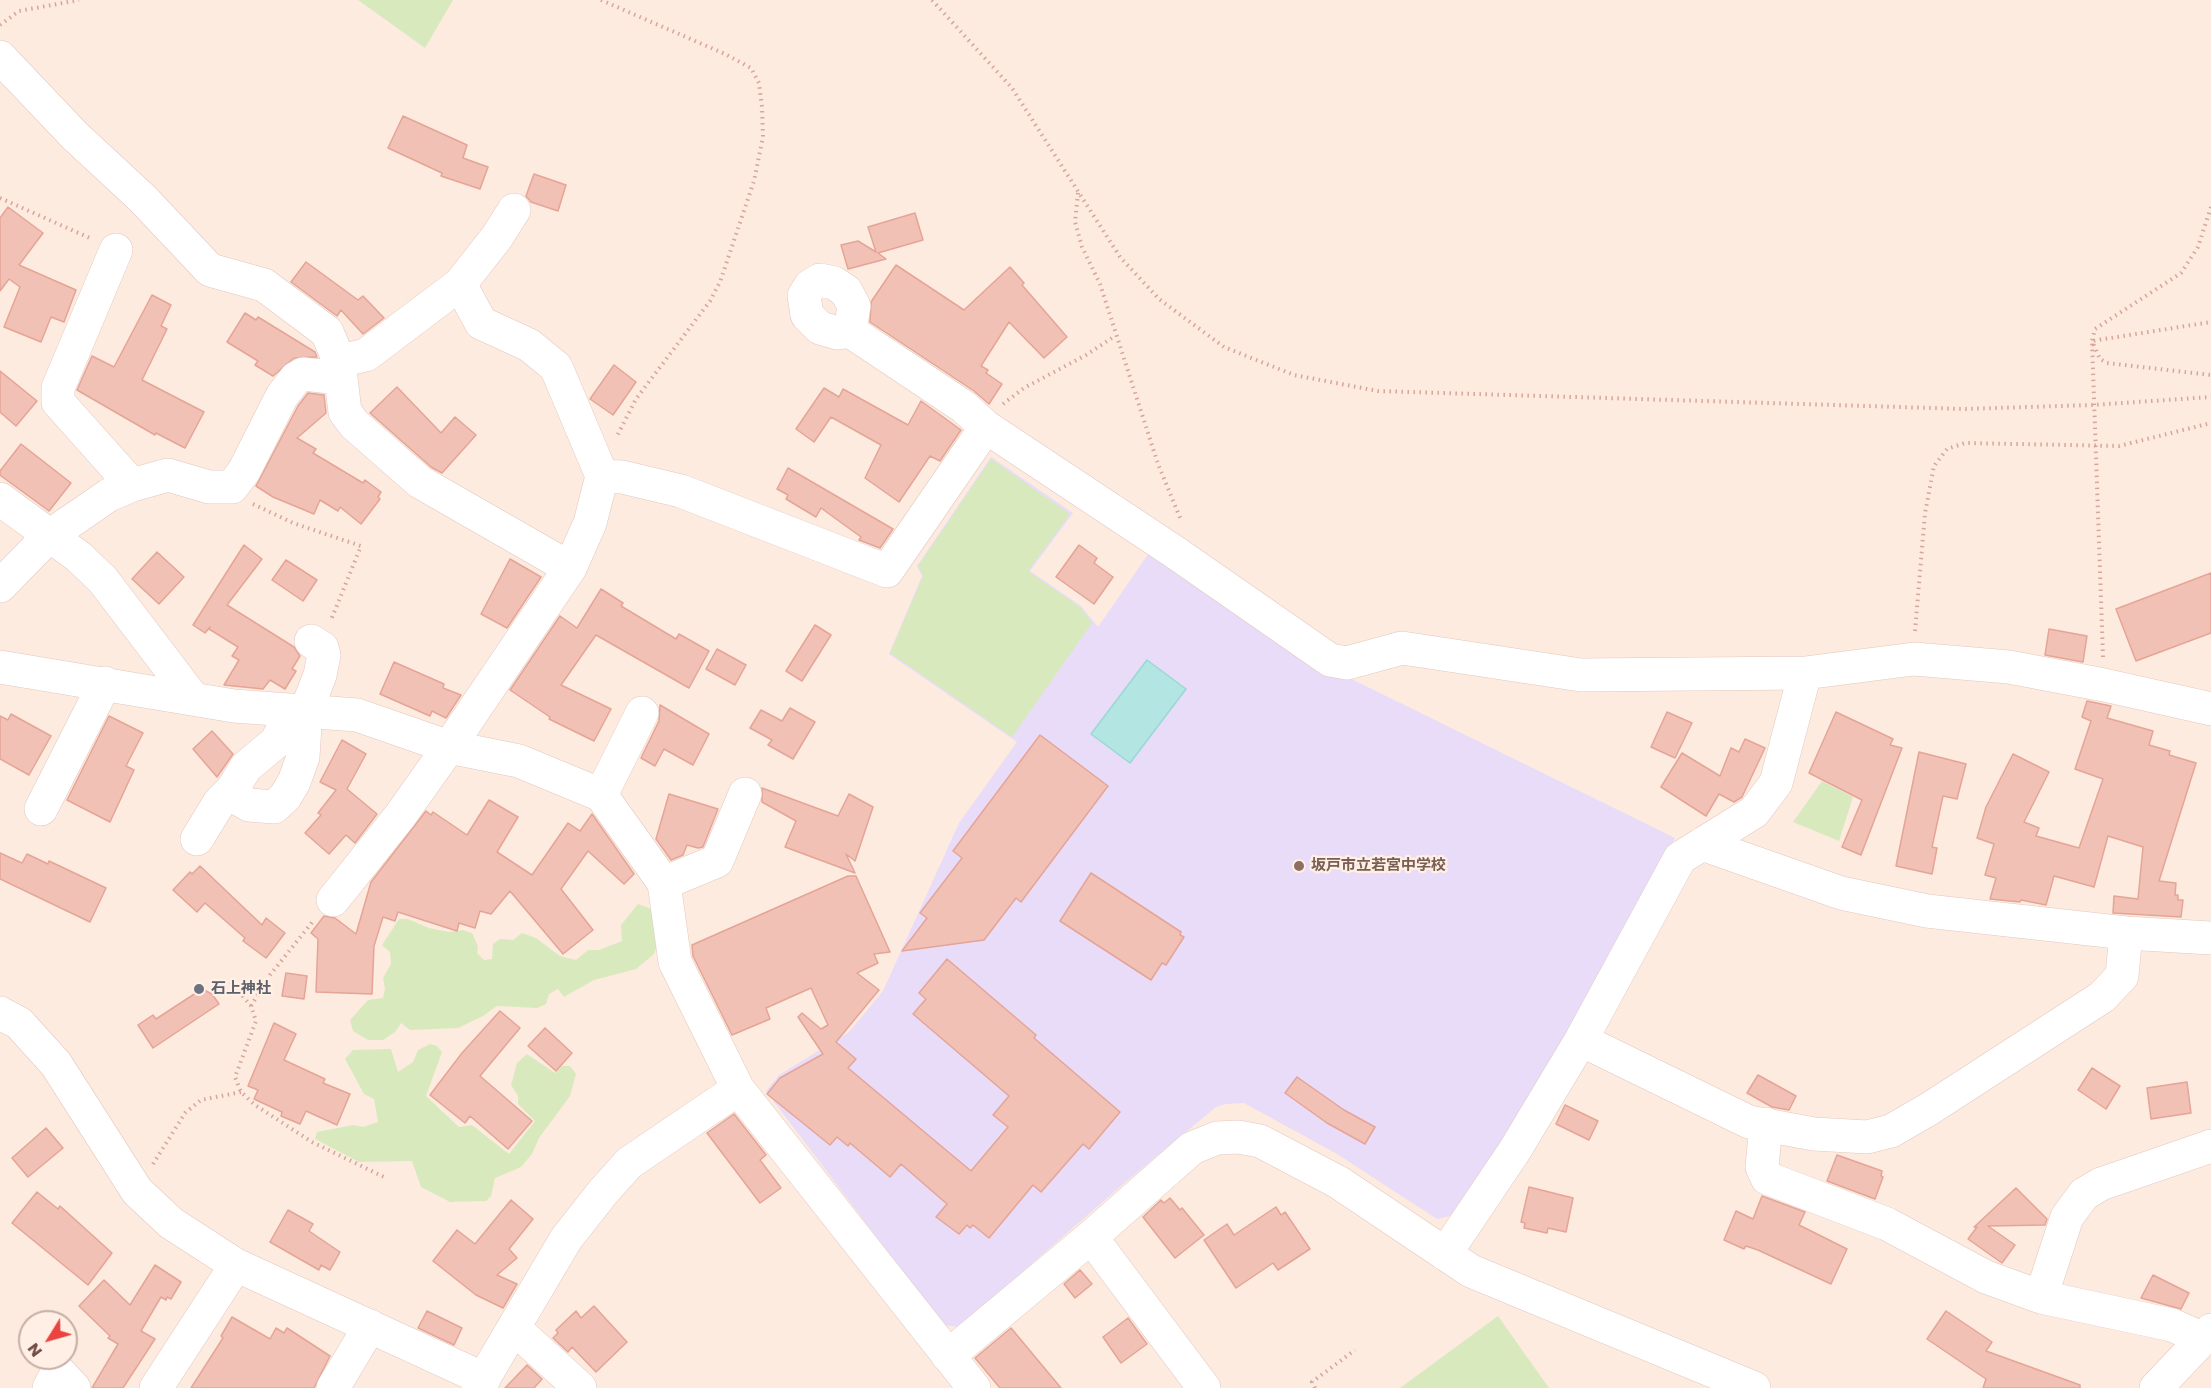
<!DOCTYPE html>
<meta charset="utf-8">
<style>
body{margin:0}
#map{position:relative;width:2211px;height:1388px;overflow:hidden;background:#fdebdf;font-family:Poppins,sans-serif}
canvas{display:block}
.north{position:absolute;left:18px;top:1310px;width:60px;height:60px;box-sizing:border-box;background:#ffefe5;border:2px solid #c7aea5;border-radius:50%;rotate:233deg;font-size:16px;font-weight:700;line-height:24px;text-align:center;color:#734d46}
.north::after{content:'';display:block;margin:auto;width:21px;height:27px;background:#ea4340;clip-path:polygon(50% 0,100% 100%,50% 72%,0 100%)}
</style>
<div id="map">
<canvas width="2211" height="1388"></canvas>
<div class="north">N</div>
</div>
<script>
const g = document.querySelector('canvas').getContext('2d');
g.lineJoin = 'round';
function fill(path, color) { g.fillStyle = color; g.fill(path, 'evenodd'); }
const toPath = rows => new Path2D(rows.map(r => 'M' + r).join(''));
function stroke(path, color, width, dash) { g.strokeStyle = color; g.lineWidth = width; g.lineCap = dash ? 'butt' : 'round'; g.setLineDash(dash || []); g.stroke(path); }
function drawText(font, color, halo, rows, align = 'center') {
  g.font = font + ' Poppins,"Noto Sans JP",sans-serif'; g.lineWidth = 4.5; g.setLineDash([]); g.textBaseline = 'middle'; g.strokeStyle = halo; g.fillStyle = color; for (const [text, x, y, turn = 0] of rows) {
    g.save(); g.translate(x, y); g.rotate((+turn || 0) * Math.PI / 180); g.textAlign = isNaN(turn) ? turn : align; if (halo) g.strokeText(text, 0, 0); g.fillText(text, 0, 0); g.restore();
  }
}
fill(toPath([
 [991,457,1073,513,1030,571,1081,606,1098,627,1153,547,1323,665,1675,838,1572,1033,1457,1214,1437,1219,1337,1154,1244,1103,1225,1104,1216,1107,1129,1179,959,1327,943,1325,766,1091,779,1075,849,1032,883,991,959,823,1017,742,889,654,922,576,917,566]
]), '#e8dcf8');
fill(toPath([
 [358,0,453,0,425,48],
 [991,459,1070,514,1028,571,1080,607,1092,623,1012,737,890,653,923,576,918,566],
 [1822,781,1853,797,1839,841,1793,822],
 [638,904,649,908,658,918,659,940,654,954,636,969,594,980,564,997,558,989,549,994,546,1004,537,1008,497,1006,483,1016,458,1028,410,1030,401,1023,395,1032,383,1040,368,1040,353,1031,350,1020,368,1000,383,998,385,989,383,978,391,964,390,952,382,945,399,919,408,919,429,928,449,932,463,930,472,933,478,946,477,953,484,960,492,959,493,944,500,939,513,940,522,933,536,938,560,956,576,960,588,950,599,950,622,941,621,925],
 [430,1044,437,1046,442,1052,426,1096,459,1127,472,1125,509,1154,535,1121,518,1104,518,1096,511,1085,517,1063,527,1054,555,1073,562,1066,570,1066,576,1074,570,1096,539,1138,532,1154,521,1167,495,1178,491,1196,486,1201,450,1202,421,1187,412,1161,359,1162,315,1139,317,1132,353,1125,363,1127,378,1122,374,1099,364,1094,345,1059,353,1050,391,1049,398,1072,413,1062,418,1050],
 [1498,1316,1549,1388,1400,1388]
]), '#d8eabd');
const water = toPath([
 [1147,660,1186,689,1130,763,1091,734,1147,660]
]);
fill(water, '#b3e6e3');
stroke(water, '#99d8d5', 1.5);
const building = toPath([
 [403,116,467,145,463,158,488,167,480,189,441,176,442,173,388,148,403,116],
 [534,174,566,185,558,211,531,202,526,196,534,174],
 [8,207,43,233,19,265,76,290,64,322,51,317,41,342,4,327,20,287,9,279,0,291,0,218,8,207],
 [915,213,923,240,878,253,886,259,848,269,841,245,858,241,876,252,868,227,915,213],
 [306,262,358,300,363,296,384,318,363,334,341,310,337,316,291,282,306,262],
 [896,265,964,310,1010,267,1024,283,1022,285,1067,337,1044,358,1009,322,981,366,988,370,986,373,1002,384,989,404,974,391,870,322,871,302,896,265],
 [152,295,171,305,161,326,167,329,142,380,204,412,185,448,156,433,155,435,77,390,92,356,114,367,152,295],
 [245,313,256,320,258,317,315,352,317,357,294,358,273,376,255,365,258,361,227,342,245,313],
 [614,365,636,382,613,415,590,399,614,365],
 [0,371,37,401,16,426,0,412,0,371],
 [397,387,441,433,455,417,476,435,442,473,431,467,370,413,397,387],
 [824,388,839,397,843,389,908,425,921,401,961,430,940,461,930,456,899,502,865,478,881,445,831,417,814,442,796,429,824,388],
 [308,393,324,395,326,413,297,438,316,449,313,453,363,483,365,480,381,492,378,497,380,499,361,524,340,507,338,511,320,500,314,514,273,497,256,486,298,406,308,393],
 [21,444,71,483,49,511,0,475,0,471,21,444],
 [788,468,893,529,880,548,859,540,861,537,821,508,816,517,786,499,788,495,777,489,788,468],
 [244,545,262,559,227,605,294,647,300,656,292,669,296,671,285,689,270,680,263,689,224,685,239,660,232,656,238,647,209,629,210,627,205,633,193,625,244,545],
 [1079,545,1097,558,1094,563,1113,577,1094,604,1056,577,1079,545],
 [157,552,184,577,159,604,132,579,157,552],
 [510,559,541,577,507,628,481,614,510,559],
 [286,560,317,580,303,601,272,580,286,560],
 [2211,573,2211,633,2136,661,2116,609,2211,573],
 [601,589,623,603,621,606,676,639,679,634,709,651,689,688,596,635,561,685,611,709,594,741,549,719,550,717,510,690,560,616,577,628,601,589],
 [815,625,831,635,802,681,786,671,815,625],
 [2049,629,2087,636,2083,662,2045,655,2049,629],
 [717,649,746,665,735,685,706,669,717,649],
 [394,662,444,684,443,688,461,695,446,718,432,711,430,716,380,694,394,662],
 [2087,701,2111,706,2107,718,2153,731,2149,745,2170,751,2169,755,2196,763,2159,881,2176,883,2175,895,2178,895,2178,900,2183,900,2181,917,2113,913,2114,896,2138,899,2143,847,2108,836,2094,887,2054,876,2046,905,2021,900,2020,902,1990,899,1996,878,1985,875,1994,844,1977,838,1986,807,2013,754,2049,772,2024,822,2039,828,2036,836,2079,848,2103,779,2075,769,2091,721,2082,717,2087,701],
 [660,705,709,734,693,765,664,749,655,766,641,758,659,721,660,705],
 [790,708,815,722,793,759,768,745,772,740,750,728,761,710,782,721,790,708],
 [1667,712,1692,723,1675,758,1651,747,1667,712],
 [1836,712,1893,739,1890,745,1902,748,1861,855,1842,847,1862,800,1809,773,1836,712],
 [11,714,51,736,29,775,0,759,0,716,8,720,11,714],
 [109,716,143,733,126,766,134,770,110,822,67,800,109,716],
 [212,731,233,754,217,777,193,749,212,731],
 [1040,735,1108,786,1021,902,1016,898,984,940,902,951,927,918,920,913,962,858,953,851,1040,735],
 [1745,739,1765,748,1742,797,1734,802,1719,794,1706,816,1661,787,1682,753,1720,776,1731,748,1739,752,1745,739],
 [342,740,366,754,347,789,377,814,355,843,346,835,329,854,305,833,321,815,318,813,336,790,320,782,342,740],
 [1919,752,1966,764,1957,799,1943,796,1932,847,1937,848,1932,874,1896,866,1919,752],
 [762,788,838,816,849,794,873,807,855,861,846,854,855,873,785,847,796,821,762,802,762,788],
 [669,794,718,809,703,847,698,848,687,845,683,855,671,860,656,839,669,794],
 [489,800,518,817,497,852,532,875,568,823,580,831,592,814,634,874,624,884,588,851,561,889,593,930,563,954,510,891,491,914,480,911,475,928,459,923,457,931,398,912,395,921,383,917,374,946,372,994,316,992,318,939,311,933,324,916,335,918,356,934,371,882,426,811,431,815,433,812,467,835,489,800],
 [0,853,22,863,27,854,48,864,49,861,106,888,90,922,0,879,0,853],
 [200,866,262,925,266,918,285,933,266,958,243,941,245,938,205,903,197,912,173,890,190,872,192,874,200,866],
 [1091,873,1181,932,1180,935,1184,937,1166,965,1162,963,1151,980,1060,921,1091,873],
 [848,876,856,876,890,952,874,954,878,963,857,973,879,990,836,1042,856,1059,848,1068,971,1171,1008,1127,993,1115,1009,1096,913,1014,926,999,919,993,947,959,1036,1035,1034,1038,1120,1112,1089,1149,1083,1144,1041,1192,1033,1185,989,1238,973,1225,970,1228,967,1225,959,1234,936,1217,947,1204,901,1164,890,1177,850,1143,848,1146,837,1137,830,1145,767,1094,780,1078,823,1054,798,1017,802,1013,821,1029,828,1025,811,988,766,1008,770,1019,732,1035,693,956,692,945,848,876],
 [286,973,307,976,304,999,282,996,286,973],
 [202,989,212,994,219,1004,153,1048,138,1025,153,1015,156,1019,202,989],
 [500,1011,520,1028,480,1076,532,1121,508,1149,470,1116,465,1123,430,1095,462,1053,500,1011],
 [274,1023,296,1034,284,1060,325,1079,323,1083,350,1094,337,1125,306,1111,300,1124,281,1116,282,1112,254,1099,258,1090,248,1086,274,1023],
 [545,1028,572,1053,556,1071,528,1046,545,1028],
 [2092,1068,2120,1086,2106,1109,2078,1090,2092,1068],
 [1758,1075,1796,1096,1789,1110,1772,1107,1747,1093,1758,1075],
 [1297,1077,1344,1110,1375,1127,1365,1144,1327,1123,1285,1093,1297,1077],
 [2187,1082,2191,1113,2151,1119,2147,1088,2187,1082],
 [1565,1105,1598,1121,1589,1140,1556,1124,1565,1105],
 [734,1114,766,1155,760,1160,781,1188,760,1203,707,1133,734,1114],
 [46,1128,63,1148,28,1177,12,1158,46,1128],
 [1837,1155,1882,1171,1881,1176,1883,1177,1875,1199,1827,1181,1837,1155],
 [1529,1187,1573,1198,1566,1232,1548,1228,1547,1233,1524,1228,1525,1223,1521,1222,1529,1187],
 [2016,1188,2047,1219,2045,1225,1988,1226,2015,1245,2002,1263,1968,1239,1977,1227,1974,1227,2016,1188],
 [37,1192,58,1209,60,1206,112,1253,88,1285,12,1223,37,1192],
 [1762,1196,1805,1212,1799,1225,1847,1249,1831,1284,1758,1250,1746,1246,1744,1249,1724,1240,1736,1211,1753,1219,1762,1196],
 [1170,1198,1180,1210,1182,1208,1204,1235,1175,1258,1143,1217,1161,1200,1164,1203,1170,1198],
 [511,1200,533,1219,509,1249,517,1258,497,1275,517,1284,503,1308,476,1295,433,1261,457,1230,475,1244,511,1200],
 [1276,1207,1281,1215,1285,1212,1310,1249,1278,1270,1273,1263,1236,1288,1204,1240,1227,1224,1234,1235,1276,1207],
 [288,1210,313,1224,309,1231,340,1252,330,1270,321,1265,319,1270,270,1242,288,1210],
 [155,1265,181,1282,171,1299,167,1297,166,1300,161,1297,141,1331,155,1339,123,1388,92,1388,118,1344,108,1338,110,1336,79,1306,104,1280,130,1305,155,1265],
 [1080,1270,1092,1284,1075,1298,1064,1284,1080,1270],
 [2153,1275,2189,1293,2181,1309,2141,1298,2153,1275],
 [594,1306,627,1342,596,1372,572,1347,568,1352,553,1338,558,1333,556,1330,576,1311,581,1318,594,1306],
 [427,1311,462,1328,454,1345,418,1328,427,1311],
 [1946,1311,1992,1342,1986,1351,2080,1385,2080,1388,1983,1388,1986,1379,1927,1339,1946,1311],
 [232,1317,270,1339,276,1328,284,1333,287,1328,330,1356,314,1388,191,1388,223,1338,221,1336,232,1317],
 [1128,1318,1147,1344,1121,1363,1103,1337,1128,1318],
 [1011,1328,1061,1388,1000,1388,975,1358,1011,1328],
 [527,1365,542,1379,534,1388,505,1388,527,1365]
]);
fill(building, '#f2c1b6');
stroke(building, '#e5a496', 1.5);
const minor = toPath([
 [0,57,75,136,142,198,210,270,264,285,327,332,339,361,345,412,354,424,420,482,570,568],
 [116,250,58,388,58,402,132,485],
 [460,284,481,323,529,345,556,367,602,476],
 [850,331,854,306,846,291,834,283,820,280,810,286,804,296,807,315,820,328,838,333,850,331,964,407,986,427],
 [339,361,366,355,460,284,497,237,514,210],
 [0,499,79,557,103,580,192,697],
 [0,586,48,537,109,495,132,485,168,475,209,487,232,487,244,471,282,396,296,378,303,374,340,378],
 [0,667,234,706,357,715,449,747,519,761,601,795,664,883,675,962,738,1089,974,1388],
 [286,711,284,727,276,742,246,767,232,790,237,798,249,805,274,807,285,797,294,782,303,757,306,711,320,675,324,655,322,648,311,641],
 [601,795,642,713],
 [41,809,105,683],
 [197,839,219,803,232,790],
 [1702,844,1841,893,1927,911,2126,933,2211,938],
 [664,883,717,861,745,794],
 [333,900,400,816,449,747,570,568,590,523,602,476,622,477,681,491,887,571,986,427,1176,553,1330,660,1347,663,1402,648,1581,675,1805,673,1914,659,2009,667,2104,685,2211,709],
 [0,1013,19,1023,56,1064,137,1191,171,1223,236,1265,484,1379],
 [1581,1040,1749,1122,1814,1134,1867,1137,1891,1131,1929,1109,2102,997,2122,976,2126,933],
 [1766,1124,1762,1167,1767,1178,1887,1224,1986,1277,2041,1297,2172,1325,2203,1339],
 [1091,1237,1204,1388],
 [1445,1254,1515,1150,1581,1040,1680,858,1754,812,1776,783,1805,673],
 [2041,1297,2067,1217,2084,1194,2101,1184,2211,1146],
 [515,1329,580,1388],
 [948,1356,1091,1237,1192,1148,1217,1138,1238,1137,1260,1141,1338,1182,1471,1271,1754,1388],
 [49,1388,58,1371,74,1388],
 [156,1388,236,1265],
 [333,1388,370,1326],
 [478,1388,566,1239,603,1192,629,1163,738,1089],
 [2156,1388,2211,1330]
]);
stroke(minor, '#e2c7be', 34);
stroke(toPath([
 [601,0,725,54,751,68,759,83,762,107,763,137,754,181,720,282,710,301,636,399,616,438],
 [932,0,1012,88,1120,257,1159,299,1224,347,1294,375,1378,391,1964,409,2092,405,2211,397],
 [0,25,19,11,79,0],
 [1078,193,1075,222,1082,247,1100,284,1158,464,1181,520],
 [0,198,92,239],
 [2211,207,2198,247,2181,273,2095,329,2092,341,2100,359,2107,363,2211,375],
 [1003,404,1024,388,1086,355,1115,336],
 [253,504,293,523,361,546,331,620],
 [1915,631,1925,513,1934,466,1947,449,1965,443,2119,446,2211,423],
 [2103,657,2092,341,2211,322],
 [231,982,251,1006,256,1021,235,1077,241,1092,255,1105,312,1142,384,1177],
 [251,1006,270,975,314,920],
 [153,1164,185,1113,201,1100,241,1092],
 [1315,1388,1312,1382,1355,1350]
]), '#d7a599', 4, [1.5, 4.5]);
stroke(minor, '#fff', 33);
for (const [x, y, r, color] of [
 [1299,866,6,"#8d6e63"],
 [199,989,6,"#6b7280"]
]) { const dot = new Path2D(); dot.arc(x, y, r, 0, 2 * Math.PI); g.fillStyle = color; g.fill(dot); stroke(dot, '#ffefe5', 2); }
drawText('bold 15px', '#785e54', '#ffefe5', [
 ["坂戸市立若宮中学校",1311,866]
], 'left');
drawText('bold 15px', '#5b616d', '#ffefe5', [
 ["石上神社",211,989]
], 'left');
</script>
